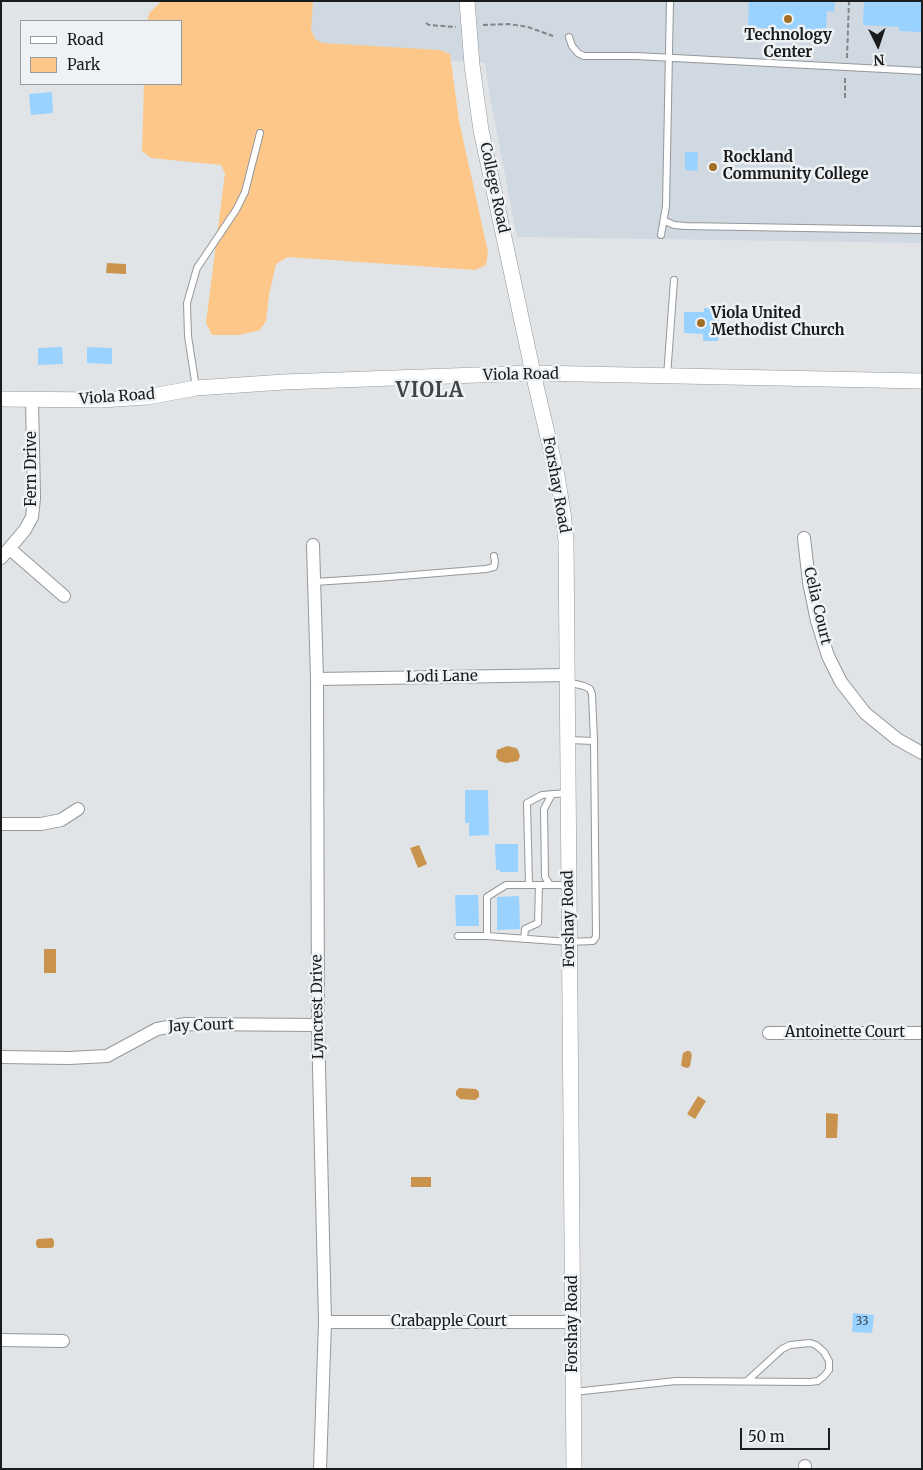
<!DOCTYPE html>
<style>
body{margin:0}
#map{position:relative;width:923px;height:1470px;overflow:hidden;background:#e1e4e7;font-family:Merriweather,serif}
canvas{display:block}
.frame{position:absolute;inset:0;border:2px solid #1a1b1c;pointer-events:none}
.legend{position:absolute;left:20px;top:20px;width:162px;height:65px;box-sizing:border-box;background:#eef2f4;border:1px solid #999c9e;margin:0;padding:6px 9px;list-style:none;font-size:15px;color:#1a1b1c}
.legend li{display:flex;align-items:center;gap:10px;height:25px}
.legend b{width:25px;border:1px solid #999c9e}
.north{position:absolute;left:853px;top:20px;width:50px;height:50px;-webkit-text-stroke:4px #eef2f4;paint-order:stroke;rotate:176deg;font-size:14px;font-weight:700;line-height:20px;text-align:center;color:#1a1b1c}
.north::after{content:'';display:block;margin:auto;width:18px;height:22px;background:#1a1b1c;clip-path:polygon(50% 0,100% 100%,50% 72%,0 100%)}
.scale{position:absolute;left:740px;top:1428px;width:90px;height:22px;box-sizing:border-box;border:2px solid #1a1b1c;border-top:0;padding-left:6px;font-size:15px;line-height:18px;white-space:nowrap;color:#1a1b1c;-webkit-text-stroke:4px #eef2f4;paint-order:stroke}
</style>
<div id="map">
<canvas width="923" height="1470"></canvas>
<div class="frame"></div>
<ul class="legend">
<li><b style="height:6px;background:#fff"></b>Road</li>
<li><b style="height:14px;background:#fcc788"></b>Park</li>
</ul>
<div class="north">N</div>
<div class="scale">50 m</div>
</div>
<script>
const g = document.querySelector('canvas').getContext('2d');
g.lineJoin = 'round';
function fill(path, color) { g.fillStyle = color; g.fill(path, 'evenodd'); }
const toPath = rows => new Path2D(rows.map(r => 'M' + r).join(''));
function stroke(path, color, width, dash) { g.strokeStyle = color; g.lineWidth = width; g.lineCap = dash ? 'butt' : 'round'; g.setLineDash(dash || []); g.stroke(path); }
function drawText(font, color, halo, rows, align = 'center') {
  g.font = font + ' Merriweather,serif'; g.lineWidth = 5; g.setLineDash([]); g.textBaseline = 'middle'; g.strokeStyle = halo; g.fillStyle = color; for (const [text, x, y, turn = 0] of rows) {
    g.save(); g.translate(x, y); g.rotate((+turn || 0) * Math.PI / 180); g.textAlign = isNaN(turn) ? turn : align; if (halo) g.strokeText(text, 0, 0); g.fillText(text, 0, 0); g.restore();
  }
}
fill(toPath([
 [207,1,922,1,922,243,517,237,490,97,485,63,204,44]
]), '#d0d9e1');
fill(toPath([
 [162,1,313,1,311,29,315,39,322,43,440,50,450,54,459,121,488,252,486,265,475,270,288,257,276,264,269,295,266,321,260,330,239,335,212,335,206,323,225,173,221,165,151,158,142,151,144,84,181,84,181,21,148,21,149,13]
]), '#fcc788');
fill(toPath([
 [107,263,126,264,126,274,106,273],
 [507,746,516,748,518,750,520,756,518,761,506,763,499,761,496,757,497,750],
 [419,845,427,864,418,868,410,848],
 [44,949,56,949,56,973,44,973],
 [687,1051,690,1051,692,1055,690,1066,688,1068,683,1067,681,1065,683,1053],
 [459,1088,476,1089,479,1092,479,1097,475,1100,460,1099,456,1095,456,1091],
 [698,1096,706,1101,695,1119,687,1114],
 [826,1113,838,1114,837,1138,826,1138],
 [411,1177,431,1177,431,1187,411,1187],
 [52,1238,54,1241,54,1246,52,1248,38,1248,36,1245,36,1241,38,1239]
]), '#ca934d');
fill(toPath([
 [749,1,835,1,834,12,827,11,826,32,748,27],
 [864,1,922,1,922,32,899,31,899,27,863,25],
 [52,92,53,113,31,115,29,94],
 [685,152,698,152,697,171,685,170],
 [704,308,719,308,718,341,703,341,703,334,684,333,684,312,704,312],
 [62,347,63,364,38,365,38,348],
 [87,347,112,348,112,364,87,363],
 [465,790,488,790,489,835,469,836,469,823,465,823],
 [495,844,518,844,518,872,500,872,500,870,496,870],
 [455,895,478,895,479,926,456,926],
 [519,896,520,929,497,930,497,897],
 [853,1313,874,1315,872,1333,852,1332]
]), '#99d1ff');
const service = toPath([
 [569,37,572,46,578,53,584,56,636,56,922,71],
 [665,221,674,225,685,226,922,230],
 [661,235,666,206,670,1],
 [667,376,674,280],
 [196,388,188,336,187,303,197,268,236,210,245,192,260,133],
 [314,582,377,578,486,569,494,567,495,562,494,556],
 [567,682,584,686,590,689,592,694,594,741,569,740],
 [529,885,527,803,542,795,568,793],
 [550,885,545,877,544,809,552,794],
 [458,936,487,936,569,942,593,941,596,937,594,741],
 [487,936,487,897,506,885,569,885],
 [524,939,525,929,538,923,539,885],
 [574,1392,676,1381,810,1382,818,1381,824,1376,829,1370,829,1361,824,1352,816,1345,810,1343,790,1345,782,1349,747,1381]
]);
const minor = toPath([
 [804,538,809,582,817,621,828,656,841,682,865,713,897,739,922,753],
 [313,545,317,679,318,1025,325,1322,320,1469],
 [10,549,64,596],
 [1,558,25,530,32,517,34,498,32,400],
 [317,679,567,675],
 [1,824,41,824,61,820,78,809],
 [769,1033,922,1033],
 [1,1057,69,1058,107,1056,157,1029,185,1024,318,1025],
 [325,1322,573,1322],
 [1,1340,63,1341],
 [805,1469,805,1466]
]);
const tertiary = toPath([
 [467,1,472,65,481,130,533,373,557,476,563,512,566,541,574,1469],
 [1,399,100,400,147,397,196,388,284,382,533,373,922,381]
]);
stroke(service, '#95979a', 8);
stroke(minor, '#95979a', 14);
stroke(tertiary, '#95979a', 16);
stroke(toPath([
 [426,23,429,25,456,27],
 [483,25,509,24,528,27,553,36],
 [847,58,849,1],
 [845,98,845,76]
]), '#838587', 2, [5, 2.5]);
stroke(service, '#fff', 6);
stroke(minor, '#fff', 12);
stroke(tertiary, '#fff', 15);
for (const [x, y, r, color] of [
 [788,19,5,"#a26e26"],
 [713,167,5,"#a26e26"],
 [701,323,5,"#a26e26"]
]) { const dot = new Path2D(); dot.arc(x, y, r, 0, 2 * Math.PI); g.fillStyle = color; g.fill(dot); stroke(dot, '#eef2f4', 2); }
drawText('12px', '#3a4855', null, [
 ["33",862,1322]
]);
drawText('bold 15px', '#1a1b1c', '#eef2f4', [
 ["Technology",788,36,"center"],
 ["Center",788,53,"center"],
 ["Rockland",723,158],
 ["Community College",723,175],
 ["Viola United",711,314],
 ["Methodist Church",711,331]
], 'left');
drawText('15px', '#1a1b1c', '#eef2f4', [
 ["College Road",494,188,78],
 ["Viola Road",521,375,-1],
 ["Viola Road",117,397,-4],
 ["Fern Drive",32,469,-90],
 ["Forshay Road",556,485,80],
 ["Celia Court",817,606,77],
 ["Lodi Lane",442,677,-1],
 ["Forshay Road",569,919,-91],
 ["Lyncrest Drive",318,1007,-91],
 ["Jay Court",201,1026,-2],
 ["Antoinette Court",845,1033],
 ["Crabapple Court",449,1322],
 ["Forshay Road",573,1324,-90]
]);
g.letterSpacing = '1px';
drawText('bold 20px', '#414346', '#eef2f4', [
 ["VIOLA",430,391]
]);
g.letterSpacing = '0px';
</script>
